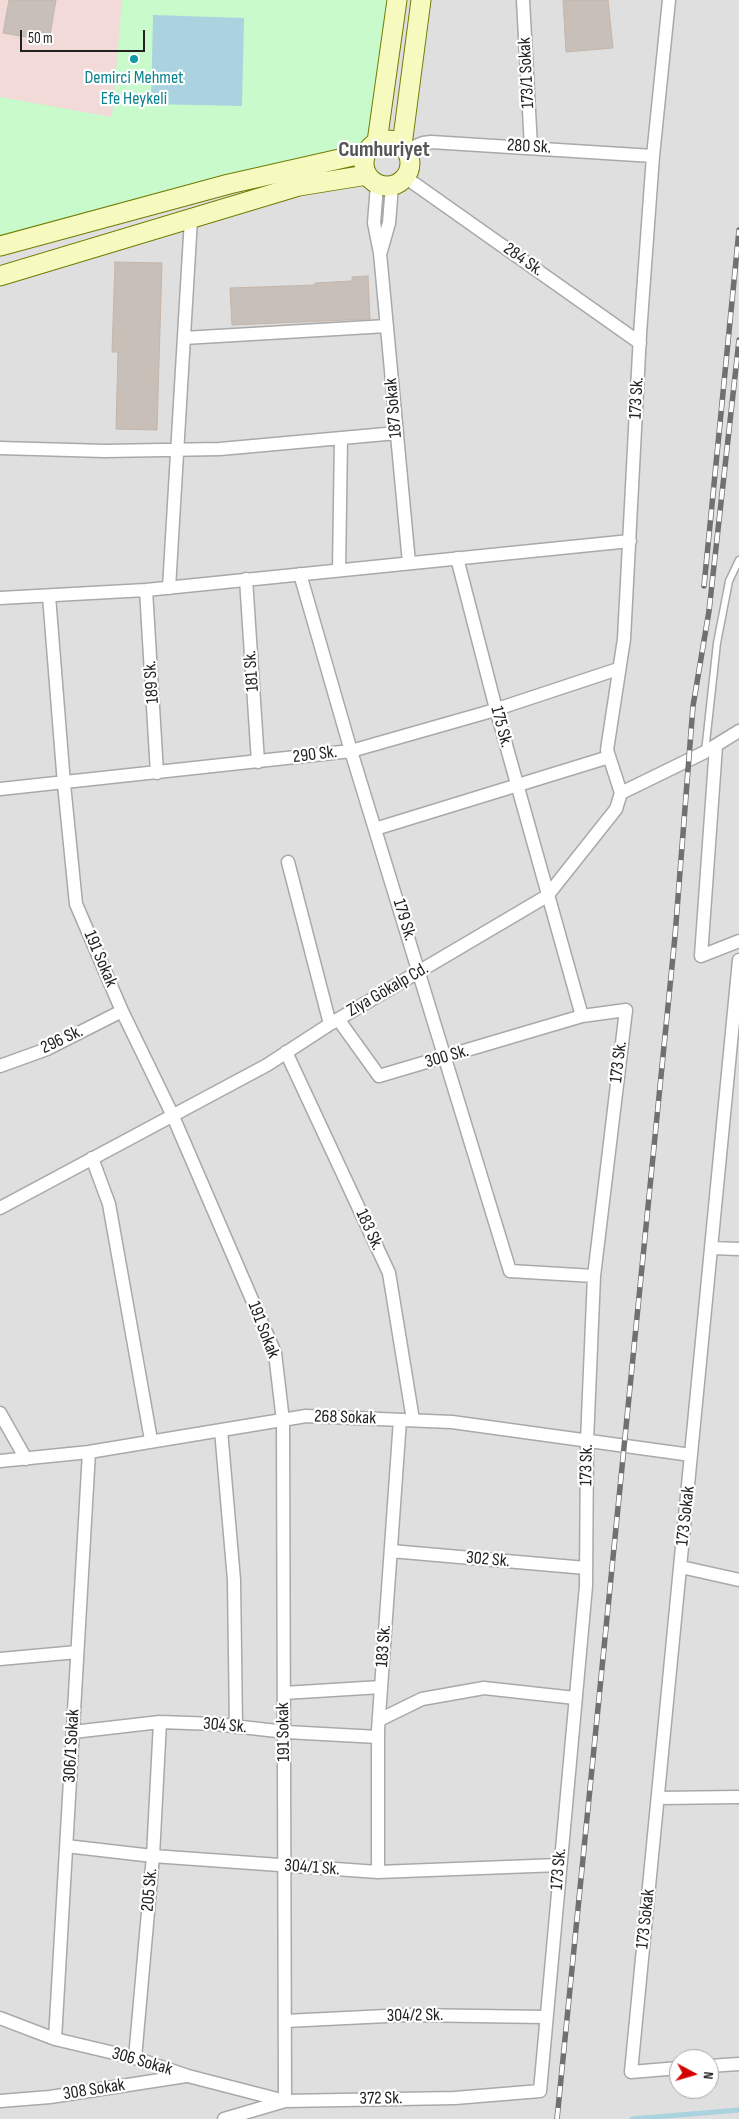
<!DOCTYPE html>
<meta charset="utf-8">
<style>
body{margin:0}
#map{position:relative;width:739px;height:2119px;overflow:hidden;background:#f2efe9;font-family:"Sofia Sans Condensed",sans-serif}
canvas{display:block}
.north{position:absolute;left:669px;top:2049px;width:50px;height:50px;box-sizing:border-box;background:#fff;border:1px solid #a7a7a7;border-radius:50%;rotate:96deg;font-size:14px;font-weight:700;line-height:20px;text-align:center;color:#222}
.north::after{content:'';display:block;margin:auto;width:18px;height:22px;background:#d40000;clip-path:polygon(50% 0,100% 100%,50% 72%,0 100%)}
.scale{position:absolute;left:20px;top:30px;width:125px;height:22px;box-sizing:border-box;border:2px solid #222;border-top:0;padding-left:6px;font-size:15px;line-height:18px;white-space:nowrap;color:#222;-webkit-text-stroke:4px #fff;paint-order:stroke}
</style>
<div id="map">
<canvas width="739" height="2119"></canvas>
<div class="north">N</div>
<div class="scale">50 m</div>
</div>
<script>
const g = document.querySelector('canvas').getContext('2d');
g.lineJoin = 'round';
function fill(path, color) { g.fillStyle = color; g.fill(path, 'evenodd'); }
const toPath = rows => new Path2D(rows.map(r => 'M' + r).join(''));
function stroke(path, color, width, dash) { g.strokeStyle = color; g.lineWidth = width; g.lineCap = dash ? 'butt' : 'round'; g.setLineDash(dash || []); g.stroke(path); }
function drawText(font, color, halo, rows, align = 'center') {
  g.font = font + ' "Sofia Sans Condensed",sans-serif'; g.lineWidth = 4.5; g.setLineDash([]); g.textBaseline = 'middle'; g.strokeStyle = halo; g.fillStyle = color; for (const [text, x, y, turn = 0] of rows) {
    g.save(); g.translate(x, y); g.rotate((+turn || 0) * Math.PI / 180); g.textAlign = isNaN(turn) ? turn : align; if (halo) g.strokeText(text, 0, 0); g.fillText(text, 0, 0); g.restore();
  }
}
fill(toPath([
 [0,0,739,0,739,2119,0,2119],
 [679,2059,709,2059,709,2089,679,2089]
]), '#e0dfdf');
fill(toPath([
 [0,0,122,0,112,118,0,97]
]), '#f2dad9');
fill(toPath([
 [122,0,397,0,377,142,0,246,0,97,112,117]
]), '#c8facc');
fill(toPath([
 [153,15,244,18,242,106,151,104]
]), '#aad3df');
stroke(toPath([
 [632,2119,739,2110]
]), '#aad3df', 5);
const building = toPath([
 [9,0,56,0,49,41,3,33,9,0],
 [563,0,608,0,613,48,566,52,563,0],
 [115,262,162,263,157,430,116,429,118,352,112,352,115,262],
 [368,276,370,319,232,325,230,288,315,285,315,283,352,281,352,277,368,276]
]);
fill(building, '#c7bfb8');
stroke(building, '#c4b6ab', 1);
const service = toPath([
 [705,752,717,643,729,581,739,560]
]);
const minor = toPath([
 [523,0,531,147],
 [406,150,423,143,431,142,653,156],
 [405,177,640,343],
 [377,185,374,223,380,253,409,563],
 [381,251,389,223,392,186],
 [184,338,387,326],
 [0,448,105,451,220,449,397,433],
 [339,570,341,438],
 [300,574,351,751,510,1271,594,1276],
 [246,579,258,762],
 [169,588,191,219],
 [146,590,157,773],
 [0,598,146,590,630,541],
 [716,746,701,956,739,941],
 [0,789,351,751,488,712,618,669],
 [621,793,607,750,624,639,640,334,653,156,669,0],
 [375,829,609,757],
 [288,862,330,1024],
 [338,1019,379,1076,582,1016],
 [286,1052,389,1273,413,1420],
 [0,1066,47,1049,122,1011],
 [92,1158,109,1204,151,1440],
 [0,1208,267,1065,330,1024,547,896,616,809,621,793,705,752,739,731],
 [712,1248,739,1249],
 [0,1413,26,1459],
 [221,1430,234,1580,236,1727],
 [0,1461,89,1452,306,1416,452,1422,691,1455],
 [391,1551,586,1568],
 [681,1567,739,1580],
 [0,1659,77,1652],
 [284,1693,381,1687],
 [379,1720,422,1699,484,1688,575,1698],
 [73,1732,160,1722,215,1724,286,1732,378,1737],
 [658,1798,739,1797],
 [66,1846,153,1856,378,1872,559,1865],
 [378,1872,378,1730,400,1420],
 [0,2018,55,2039,135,2058,188,2076,285,2101,283,1421,275,1353,172,1114,122,1011,76,904,64,784,49,596],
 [285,2021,407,2015,546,2017],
 [55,2039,89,1452],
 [135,2058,153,1856,160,1722],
 [709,2066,739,2064],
 [679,2068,631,2072,739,960],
 [0,2101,50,2097,186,2076],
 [224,2119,285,2101,455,2098,540,2091,586,1586,587,1441,594,1276,626,1010,582,1016,496,709,457,558]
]);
const secondary = toPath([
 '364 163a23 23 0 1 1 46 0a23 23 0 1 1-46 0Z',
 [377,142,397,0],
 [402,145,421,0],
 [0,246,229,184,366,153],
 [0,276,299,186,367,175]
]);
stroke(service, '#a9a9a9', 9);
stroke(minor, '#a9a9a9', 15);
stroke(secondary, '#707d05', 21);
stroke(service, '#fff', 6);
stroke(minor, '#fff', 12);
stroke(secondary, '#f7fabf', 19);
const rail = toPath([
 [704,586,739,230],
 [557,2119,675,936,693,706,709,611,739,340]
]);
stroke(rail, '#707070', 5.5);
stroke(rail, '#fff', 4, [11]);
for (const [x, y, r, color] of [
 [134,59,5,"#0f9aa8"]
]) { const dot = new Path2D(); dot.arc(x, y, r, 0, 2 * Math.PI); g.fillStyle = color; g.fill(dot); stroke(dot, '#fff', 2); }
drawText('18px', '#222', '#fff', [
 ["173/1 Sokak",527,73,-93],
 ["280 Sk.",529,147,3],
 ["284 Sk.",523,260,35],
 ["173 Sk.",637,398,-87],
 ["187 Sokak",394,408,-95],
 ["181 Sk.",252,671,-94],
 ["189 Sk.",152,682,-94],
 ["175 Sk.",501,727,75],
 ["290 Sk.",315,755,-7],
 ["179 Sk.",404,920,73],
 ["191 Sokak",100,959,67],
 ["Ziya Gökalp Cd.",388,990,-30],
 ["296 Sk.",62,1040,-25],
 ["300 Sk.",447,1057,-16],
 ["173 Sk.",619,1062,-83],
 ["183 Sk.",369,1230,65],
 ["191 Sokak",263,1330,69],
 ["268 Sokak",345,1418,2],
 ["173 Sk.",587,1465,-89],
 ["173 Sokak",686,1516,-84],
 ["302 Sk.",488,1560,5],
 ["183 Sk.",384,1646,-86],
 ["304 Sk.",225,1726,5],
 ["191 Sokak",284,1732,-91],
 ["306/1 Sokak",72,1746,-87],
 ["304/1 Sk.",312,1868,4],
 ["173 Sk.",559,1869,-85],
 ["205 Sk.",150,1890,-85],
 ["173 Sokak",646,1919,-84],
 ["304/2 Sk.",415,2016,-1],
 ["306 Sokak",142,2062,16],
 ["308 Sokak",94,2090,-9],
 ["372 Sk.",381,2099,-1]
]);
drawText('18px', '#0d838f', '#fff', [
 ["Demirci Mehmet",134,78],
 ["Efe Heykeli",134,99]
]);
drawText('bold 22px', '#555', '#fff', [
 ["Cumhuriyet",384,150]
]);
</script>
